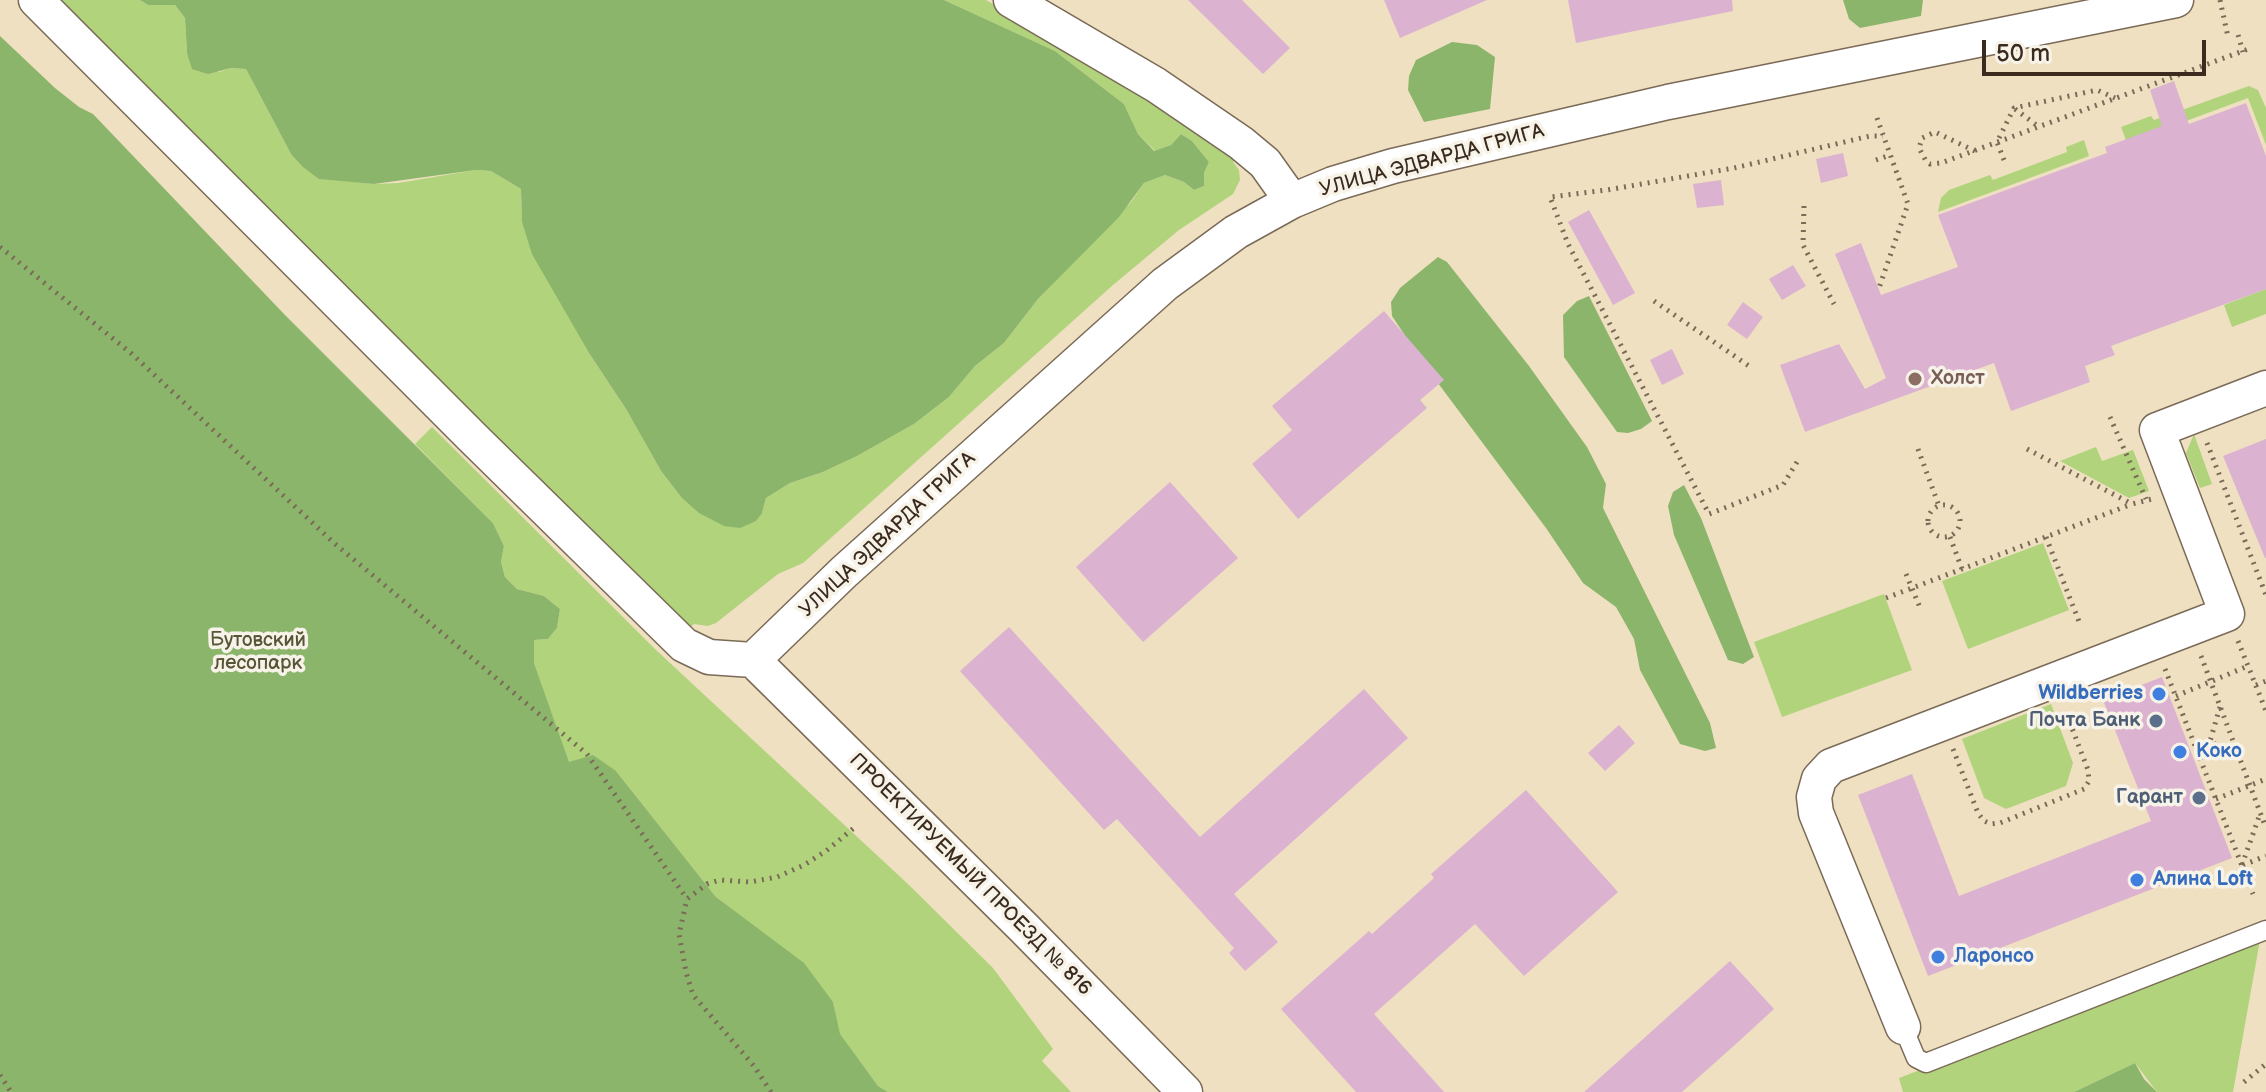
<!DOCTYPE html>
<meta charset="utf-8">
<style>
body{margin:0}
#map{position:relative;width:2266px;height:1092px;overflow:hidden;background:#efe0c1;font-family:"Balsamiq Sans",sans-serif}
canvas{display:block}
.scale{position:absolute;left:1982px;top:40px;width:224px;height:36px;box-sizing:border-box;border:4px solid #3b2a1e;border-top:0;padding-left:10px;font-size:24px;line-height:28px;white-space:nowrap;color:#3b2a1e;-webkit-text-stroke:6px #f7f3e8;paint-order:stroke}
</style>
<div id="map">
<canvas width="2266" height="1092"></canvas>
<div class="scale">50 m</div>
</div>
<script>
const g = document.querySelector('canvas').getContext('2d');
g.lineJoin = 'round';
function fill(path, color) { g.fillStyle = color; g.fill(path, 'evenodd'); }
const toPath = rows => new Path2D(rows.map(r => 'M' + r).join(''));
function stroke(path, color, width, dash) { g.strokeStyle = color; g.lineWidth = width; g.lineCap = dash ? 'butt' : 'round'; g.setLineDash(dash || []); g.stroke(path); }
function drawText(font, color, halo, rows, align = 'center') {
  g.font = font + ' "Balsamiq Sans",sans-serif'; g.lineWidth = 7; g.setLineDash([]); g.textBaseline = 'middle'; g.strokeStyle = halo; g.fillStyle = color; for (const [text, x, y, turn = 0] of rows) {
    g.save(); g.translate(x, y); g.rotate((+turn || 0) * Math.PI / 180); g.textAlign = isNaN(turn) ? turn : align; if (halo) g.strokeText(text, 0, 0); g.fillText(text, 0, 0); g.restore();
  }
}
fill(toPath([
 [49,0,140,0,148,5,175,5,185,18,187,53,219,72,231,68,246,69,291,154,337,180,374,184,398,183,476,170,491,171,521,189,522,222,555,292,589,353,626,409,661,471,681,497,762,513,766,498,790,483,823,472,857,456,914,424,949,397,975,366,1004,343,1038,299,1131,202,1144,183,1165,175,1184,182,1194,190,1204,186,1204,173,1209,162,1192,141,1181,134,1171,145,1155,151,1138,134,1124,104,1055,51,944,0,986,0,1074,49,1237,157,1233,162,1239,170,1240,180,1233,194,1179,230,1113,285,803,563,778,574,716,623,708,626,694,624,688,629],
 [2249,86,2258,90,2266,108,2266,145,2248,98,2127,143,2121,127,2151,116,2154,120],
 [2084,140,2089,156,1938,212,1941,198,1949,190,1990,175,1993,180,2067,152,2066,147],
 [2266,289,2266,314,2232,327,2224,305],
 [432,427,656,650,909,885,993,968,1053,1049,1042,1061,1071,1092,888,1092,878,1086,839,1034,833,1002,755,928,716,897,616,771,569,763,534,663,534,640,548,639,557,628,560,609,544,596,517,589,505,577,501,562,504,546,493,523,415,444],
 [2194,434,2212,484,2200,488,2186,453],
 [2096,447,2102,461,2133,450,2149,491,2129,498,2060,461],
 [2043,543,2069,610,1968,649,1942,581],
 [1884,594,1912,670,1782,717,1754,642],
 [2051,704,2073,763,2066,786,2006,809,1984,798,1962,739],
 [2260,940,2233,1092,2157,1092,2135,1063,2074,1092,1903,1092,1899,1078]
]), '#b0d37c');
fill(toPath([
 [140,0,944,0,1055,51,1124,104,1138,134,1154,151,1171,145,1181,134,1192,141,1209,162,1204,173,1204,186,1194,190,1184,182,1165,175,1144,183,1119,217,1038,299,1004,343,975,366,949,397,914,424,857,456,823,472,790,483,766,498,762,513,756,521,740,528,724,526,699,513,681,497,661,471,626,409,589,353,532,254,522,222,521,189,491,171,476,170,374,184,319,179,303,167,291,154,246,69,231,68,208,74,192,69,187,53,185,18,175,5,148,5],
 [1843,0,1923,0,1921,16,1860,28,1849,19],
 [0,36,55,88,79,107,93,114,285,315,493,523,504,546,501,562,505,577,517,589,544,596,560,609,557,628,548,639,534,640,534,663,569,762,593,755,616,771,716,897,804,963,833,1002,840,1034,878,1086,888,1092,0,1092],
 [1452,42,1477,45,1495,57,1490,109,1424,122,1408,90,1409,76,1416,60],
 [1438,257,1447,262,1529,366,1587,447,1606,484,1603,508,1710,723,1716,748,1705,751,1680,744,1640,670,1634,639,1616,607,1583,583,1546,528,1426,367,1392,316,1391,302,1400,288],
 [1589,296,1652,421,1641,429,1628,433,1617,432,1564,357,1563,315,1577,301],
 [1684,485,1701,518,1754,657,1743,664,1728,660,1674,535,1668,506,1673,492],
 [2135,1063,2144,1079,2157,1092,2074,1092]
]), '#8cb56c');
fill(toPath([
 [1188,0,1242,0,1290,48,1263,74],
 [1384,0,1487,0,1400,38],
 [1568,0,1732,0,1733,11,1576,43],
 [2174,81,2189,124,2246,103,2266,156,2266,289,2111,346,2115,355,2085,366,2090,382,2011,411,1994,363,1805,432,1780,365,1839,344,1865,389,1886,378,1835,254,1861,243,1881,295,1958,267,1938,215,2107,153,2105,147,2162,126,2150,90],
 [1843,153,1848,176,1821,183,1816,159],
 [1721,180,1724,205,1697,208,1693,184],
 [1589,210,1635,293,1613,305,1568,222],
 [1793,265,1806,286,1782,300,1769,279],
 [1743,302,1763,317,1747,339,1727,325],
 [1384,311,1444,380,1420,400,1427,408,1298,519,1252,464,1292,430,1272,406],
 [1672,349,1684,374,1662,385,1650,360],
 [2266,439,2266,558,2265,558,2223,456],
 [1170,482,1238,558,1143,642,1076,567],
 [1009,627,1200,837,1364,689,1408,738,1234,894,1278,942,1245,971,1229,953,1234,948,1117,819,1104,830,960,671],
 [2162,677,2232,858,1928,976,1858,795,1912,774,1959,896,2151,821,2103,700],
 [1619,725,1635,743,1605,771,1588,753],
 [1526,790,1618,892,1524,976,1475,924,1374,1014,1444,1092,1356,1092,1281,1009,1369,931,1372,934,1434,878,1431,874],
 [1730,961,1774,1009,1737,1043,1682,1092,1584,1092]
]), '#dbb2d0');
const lane = toPath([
 [1903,1027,1916,1058,1926,1063,2266,930]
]);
const street = toPath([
 [36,0,473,438,684,645,709,657,753,660],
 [1011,0,1156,85,1241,143,1265,163,1292,201],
 [753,660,844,572,1165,284,1236,232,1292,201,1333,184,1393,166,1668,102,2176,0],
 [753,660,1024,928,1185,1092],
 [1903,1027,1816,813,1814,797,1819,779,1831,766,2227,614,2157,430,2266,388]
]);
stroke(lane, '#7a6a57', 21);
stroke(street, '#7a6a57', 37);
stroke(toPath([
 [2220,0,2228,37],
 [2238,35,2243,52],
 [2015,109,2039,127],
 [1877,118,1908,204,1879,288],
 [1975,151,1935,132,1922,138,1919,148,1926,161,1930,164,1941,163,2251,48],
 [1876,160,1890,155],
 [2004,160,1997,142,2014,108,2097,90,2115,98],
 [1804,206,1803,245,1834,304],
 [0,247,132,354,334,543,587,754,687,899],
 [1654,301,1752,368],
 [2110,417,2146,499],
 [2207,443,2266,595],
 [1918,449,1939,506],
 [2027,449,2132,504,2152,499],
 [1797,462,1783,485,1709,514,1568,244,1550,197,1607,190,1734,168,1870,136,1883,136],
 '1928 521a16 16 0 1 1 32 0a16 16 0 1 1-32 0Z',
 [1950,537,1962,569],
 [2046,537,2080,624],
 [1906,574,1921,610],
 [1886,598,2132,504],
 [2238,641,2266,711],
 [2201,656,2266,828],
 [2165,669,2253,894],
 [2256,685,2266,681],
 [2176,696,2248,666],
 [2220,707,2210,741,2239,759],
 [2196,747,2210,741],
 [1953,749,1978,813,1984,821,1991,824,2000,823,2084,789,2089,781,2088,770,2065,710],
 [2216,799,2266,779],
 [2242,865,2260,814],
 [2243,865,2266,856],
 [0,1075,11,1092],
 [2244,1082,2266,1064],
 [771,1092,754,1066,693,995,686,972,679,934,687,899,707,884,720,880,750,882,777,877,804,865,826,851,855,827]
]), '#7a6a57', 5, [2, 6]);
stroke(lane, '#fff', 18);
stroke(street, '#fff', 34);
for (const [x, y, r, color] of [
 [1915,379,8,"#8d6e63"],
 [2159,694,8,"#3f7fe0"],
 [2156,721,8,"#5c6f8a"],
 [2180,752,8,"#3f7fe0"],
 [2199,798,8,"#5c6f8a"],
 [2137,880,8,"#3f7fe0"],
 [1938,957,8,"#3f7fe0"]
]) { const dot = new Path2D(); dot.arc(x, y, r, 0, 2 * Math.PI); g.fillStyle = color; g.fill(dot); stroke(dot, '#f7f3e8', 3); }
drawText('20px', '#3b2a1e', '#f7f3e8', [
 ["УЛИЦА ЭДВАРДА ГРИГА",1432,161,-15],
 ["УЛИЦА ЭДВАРДА ГРИГА",888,535,-43],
 ["ПРОЕКТИРУЕМЫЙ ПРОЕЗД № 816",970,875,45]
]);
drawText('bold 20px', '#785e54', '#f7f3e8', [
 ["Холст",1931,379]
], 'left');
drawText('20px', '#585436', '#f7f3e8', [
 ["Бутовский",258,641],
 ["лесопарк",258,664]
]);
drawText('bold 20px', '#366cbe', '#f7f3e8', [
 ["Wildberries",2143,694,"right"],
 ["Коко",2196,752],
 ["Алина Loft",2153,880],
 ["Ларонсо",1954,957]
], 'left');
drawText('bold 20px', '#4e5e75', '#f7f3e8', [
 ["Почта Банк",2140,721],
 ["Гарант",2183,798]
], 'right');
</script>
